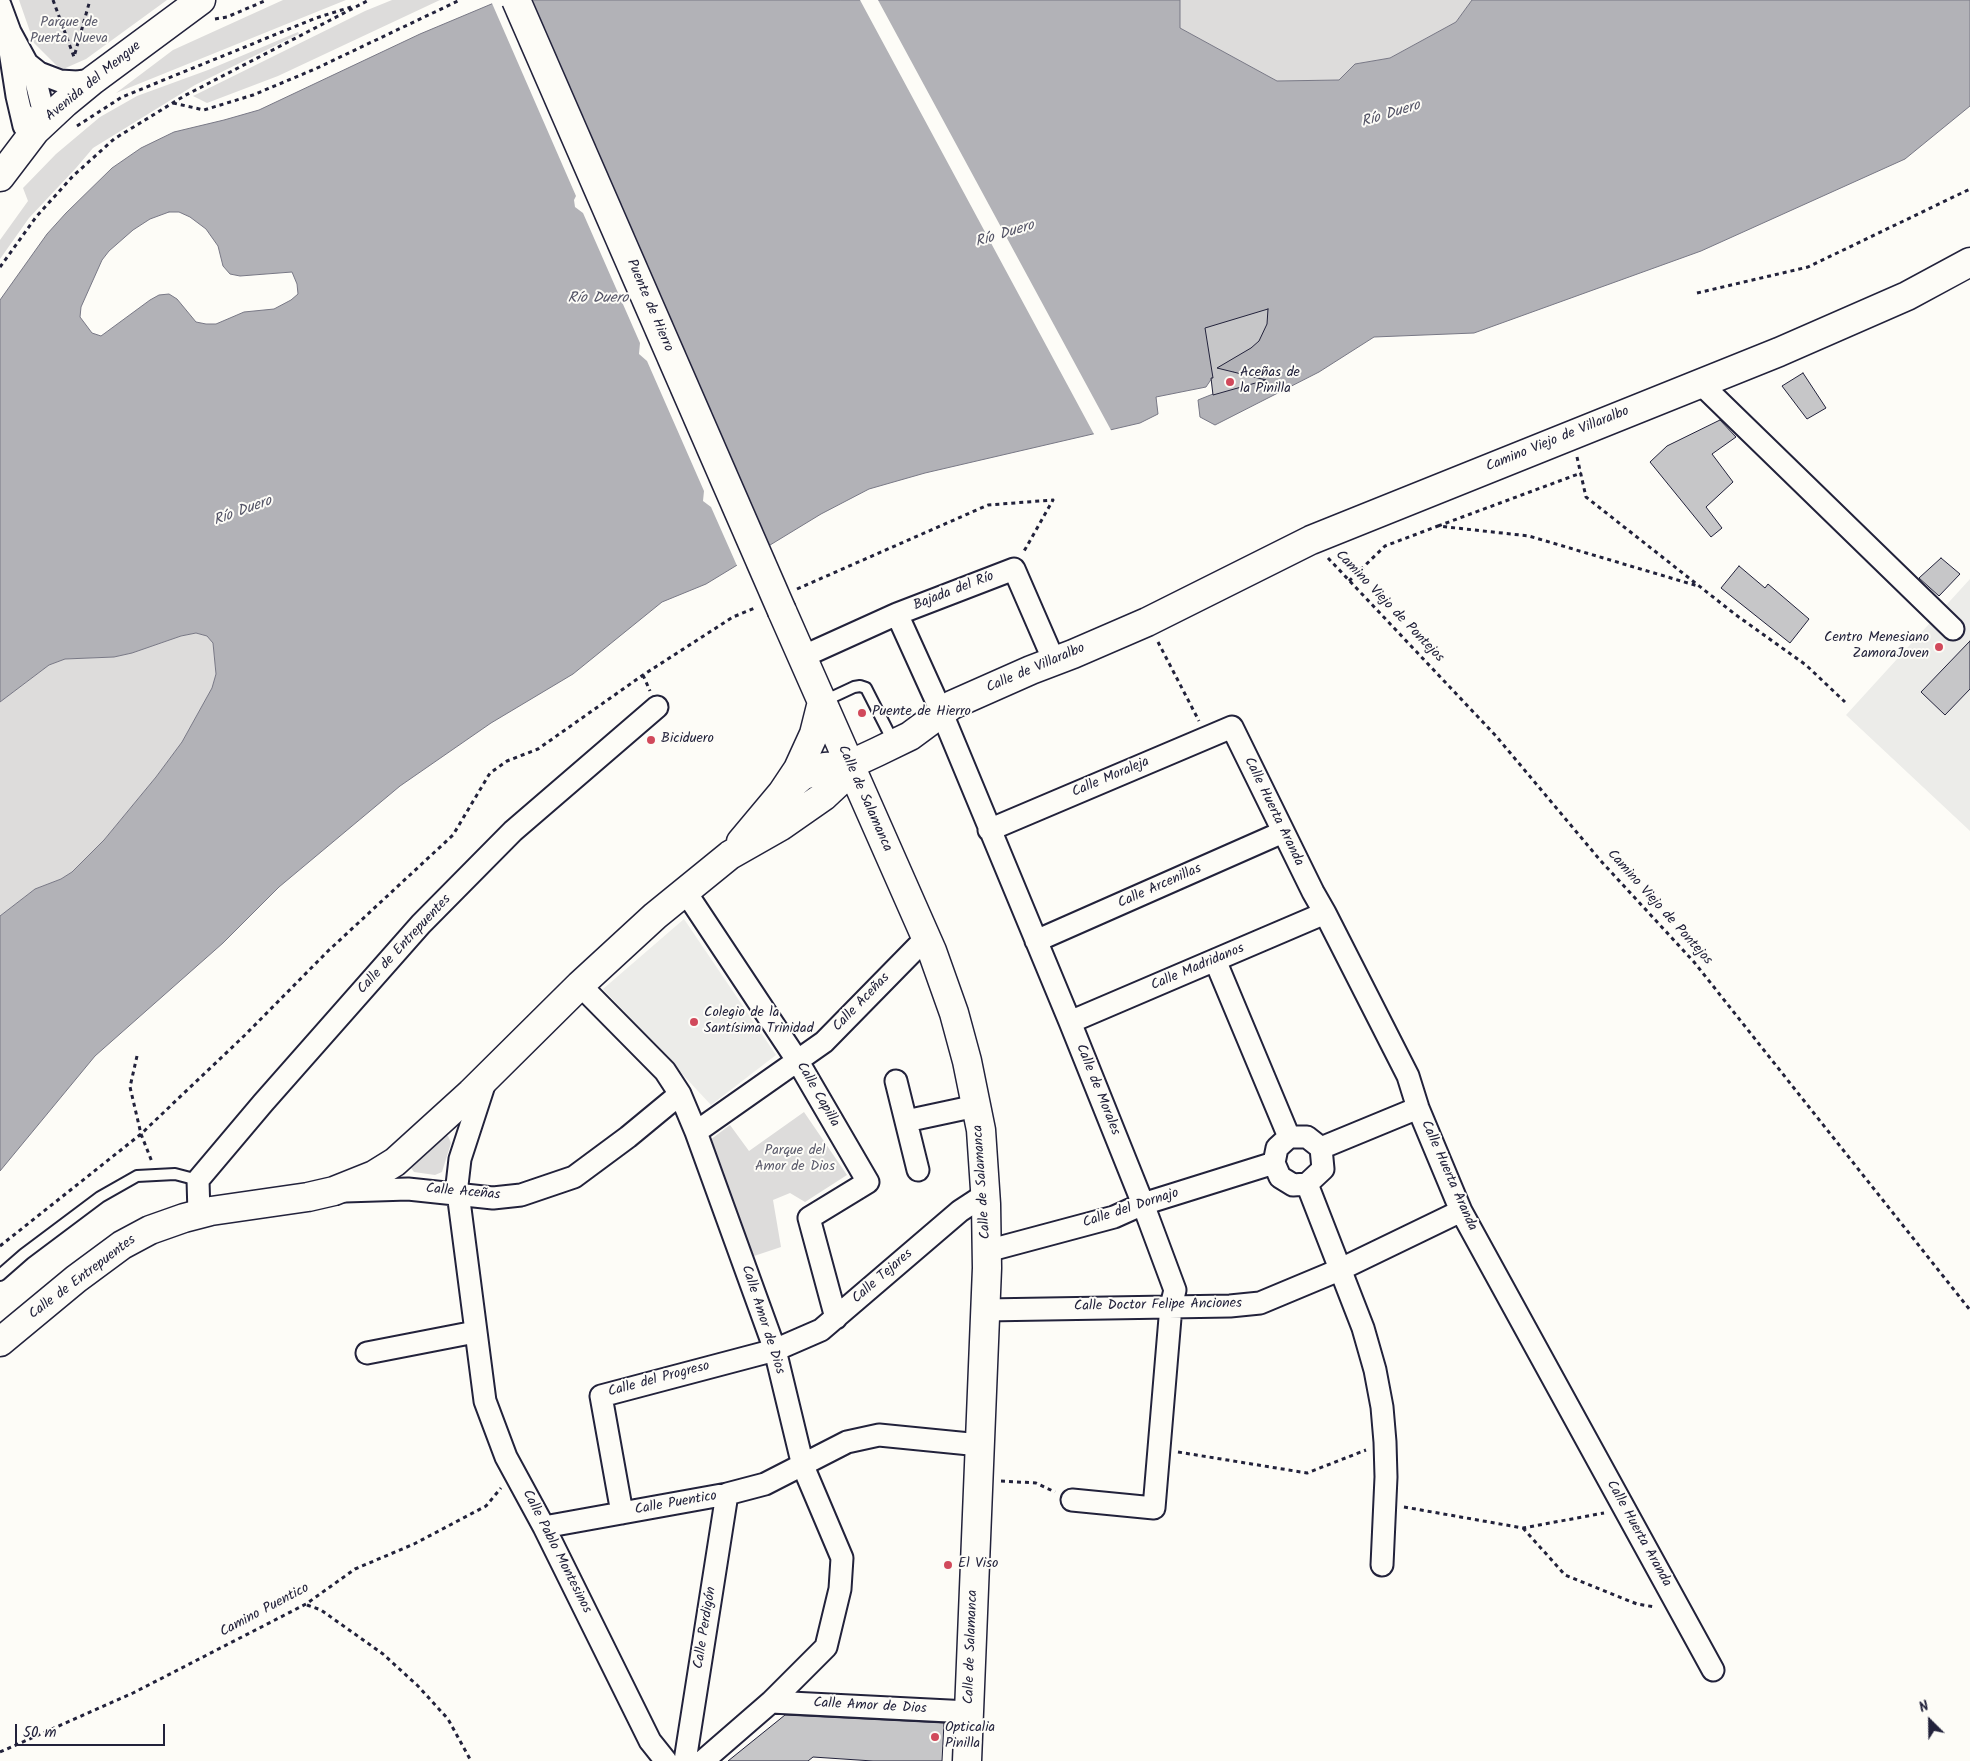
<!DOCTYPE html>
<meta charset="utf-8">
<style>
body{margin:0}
#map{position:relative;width:1970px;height:1761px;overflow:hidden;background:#fdfcf7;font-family:Kalam,sans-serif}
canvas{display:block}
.north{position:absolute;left:1905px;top:1696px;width:50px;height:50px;-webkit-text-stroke:4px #fdfcf7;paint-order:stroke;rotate:337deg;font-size:14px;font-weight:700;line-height:20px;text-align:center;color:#22223b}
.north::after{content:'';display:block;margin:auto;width:18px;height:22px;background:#22223b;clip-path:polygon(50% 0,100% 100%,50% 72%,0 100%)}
.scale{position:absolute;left:15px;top:1724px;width:150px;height:22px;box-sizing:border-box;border:2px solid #22223b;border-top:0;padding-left:6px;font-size:15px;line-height:18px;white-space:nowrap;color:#22223b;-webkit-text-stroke:4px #fdfcf7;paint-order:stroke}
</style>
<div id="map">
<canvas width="1970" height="1761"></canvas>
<div class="north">N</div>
<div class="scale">50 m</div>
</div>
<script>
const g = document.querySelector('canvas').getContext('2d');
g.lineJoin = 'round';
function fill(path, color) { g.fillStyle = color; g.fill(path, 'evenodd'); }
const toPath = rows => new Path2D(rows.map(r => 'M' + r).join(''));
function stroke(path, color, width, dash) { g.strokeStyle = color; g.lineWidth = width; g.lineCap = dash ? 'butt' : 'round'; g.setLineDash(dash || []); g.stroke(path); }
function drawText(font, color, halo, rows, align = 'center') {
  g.font = font + ' Kalam,sans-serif'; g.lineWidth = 4; g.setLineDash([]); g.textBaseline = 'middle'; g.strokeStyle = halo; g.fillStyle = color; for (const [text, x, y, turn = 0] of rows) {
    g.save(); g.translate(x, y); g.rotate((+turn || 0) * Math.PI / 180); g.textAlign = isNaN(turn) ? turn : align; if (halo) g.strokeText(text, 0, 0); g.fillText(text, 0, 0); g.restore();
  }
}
fill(toPath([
 [1970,579,1970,831,1846,715],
 [684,919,776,1055,711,1105,603,989]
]), '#ecece9');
fill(toPath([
 [19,0,167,0,86,59,61,70,34,43],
 [283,0,346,0,116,93,173,50],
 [392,0,440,0,278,76,207,103,193,96,365,11],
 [1180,0,1472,0,1456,22,1390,58,1355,64,1339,80,1277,81,1180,28],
 [298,32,299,34,195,85,93,148,76,168,29,218,0,259,0,240,28,201,23,188,56,154,100,117,137,96,208,70],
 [196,633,208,636,213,643,216,674,212,688,182,742,156,777,104,840,72,872,61,879,35,889,0,916,0,702,49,665,65,659,114,657,132,653,181,636],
 [804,1112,847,1175,805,1202,790,1193,773,1200,781,1247,754,1256,705,1141,710,1140,730,1125,749,1151],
 [444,1135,448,1136,451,1143,442,1172,435,1175,414,1172,411,1168,413,1163]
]), '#dddcdb');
const water = toPath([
 [501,0,1180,0,1180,28,1277,81,1339,80,1355,64,1390,58,1456,22,1472,0,1970,0,1970,106,1905,159,1701,251,1474,333,1374,337,1319,372,1215,425,1200,417,1198,400,1213,394,1234,372,1212,378,1206,387,1156,397,1158,414,1140,423,925,473,869,489,821,514,706,584,662,602,573,674,491,723,400,786,279,887,223,943,95,1056,0,1171,0,916,35,889,61,879,72,872,104,840,156,777,182,742,212,688,216,674,213,643,207,636,196,633,181,636,132,653,114,657,65,659,49,665,0,702,0,300,47,234,66,213,112,168,141,148,174,132,224,120,259,110,420,34,501,0],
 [169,212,179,212,190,217,206,229,218,246,223,266,230,274,240,276,292,272,297,284,298,294,291,300,274,309,244,312,216,324,206,324,196,322,177,299,169,294,159,295,150,300,101,336,92,333,80,317,81,307,102,260,109,251,133,230,150,219,169,212]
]);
fill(water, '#b2b2b7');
stroke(water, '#787885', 1);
fill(toPath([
 [494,0,532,0,770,548,738,568,711,507,703,501,704,491,647,361,639,354,640,343,583,213,575,207,574,200,576,196,491,1],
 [860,0,878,0,1112,432,1095,436]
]), '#fdfcf7');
const building = toPath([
 [1268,309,1267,324,1259,341,1251,348,1217,368,1266,380,1213,395,1211,378,1213,378,1205,328,1268,309],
 [1803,373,1826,408,1807,419,1782,386,1803,373],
 [1720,420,1736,437,1712,454,1733,482,1706,507,1722,528,1711,537,1650,462,1667,446,1720,420],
 [1941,558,1960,574,1939,596,1919,578,1941,558],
 [1739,566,1765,588,1768,584,1809,619,1790,643,1721,588,1739,566],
 [1970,641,1970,689,1945,715,1921,692,1970,641],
 [785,1715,944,1723,942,1761,873,1761,813,1757,808,1761,728,1761,785,1715]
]);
fill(building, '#c6c6c8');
stroke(building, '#22223b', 1);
const lane = toPath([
 [824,701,854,687,860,686,866,688,894,743],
 [0,1275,24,1254,100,1197,137,1176,175,1174,198,1180]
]);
const street = toPath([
 [0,5,10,32,35,78,42,106,42,123,27,118,21,112],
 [8,38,17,96,24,126],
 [29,65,39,73,60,81,77,82,93,80],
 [1700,383,1953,629],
 [897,614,941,711,1070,1022,1143,1204,1175,1290,1171,1306,1154,1508,1072,1500],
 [802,657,897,614,1014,569,1054,661],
 [989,830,1232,727,1313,892,1325,913,1408,1076,1418,1108,1461,1211,1713,1670],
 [685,891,797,1060,868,1182,809,1218,836,1318],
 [1036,941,1283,832],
 [1215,960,1289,1137],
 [580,985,665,1071,680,1094,696,1132,775,1350,803,1466,842,1558,840,1589,826,1647,771,1702,703,1761],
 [1070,1022,1325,913],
 [486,1079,460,1159,457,1185,485,1401,506,1457,544,1527,650,1741,666,1761],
 [896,1081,918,1170],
 [906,1121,976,1106],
 [696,1132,824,1042,926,938],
 [1289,1137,1307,1137,1321,1148,1323,1169,1307,1184,1293,1185,1280,1177,1274,1163,1277,1148,1289,1137],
 [1321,1148,1418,1108],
 [1307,1184,1363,1328,1375,1370,1382,1407,1385,1442,1386,1477,1382,1565],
 [345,1191,408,1189,493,1198,521,1195,574,1177,628,1137,680,1094],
 [199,1214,198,1180,263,1103,421,924,513,831,657,707],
 [987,1251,1114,1217,1143,1204,1274,1163],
 [985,1310,1230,1306,1260,1303,1339,1270,1461,1211],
 [367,1353,475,1332],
 [622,1513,601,1396,775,1350,821,1330,960,1211,986,1194],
 [544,1527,727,1494,765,1484,847,1442,879,1435,980,1445],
 [771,1702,969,1712],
 [685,1761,727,1494]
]);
const secondary = toPath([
 [0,177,35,131,65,103,93,80,201,0],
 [782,611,932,951,954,1013,967,1061,981,1130,986,1204,987,1268,967,1761],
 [782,793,802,776,825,767,849,765,877,752,910,736,952,705,1031,670,1073,654,1147,622,1311,540,1779,352,1907,296,1970,262],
 [741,842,782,793,798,769,814,734,822,702],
 [0,1342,76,1279,122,1245,150,1230,184,1218,211,1211,308,1197,334,1191,374,1175,395,1162,471,1093,580,985,655,916,730,855,781,826,824,796,839,782,849,765]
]);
stroke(lane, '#22223b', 14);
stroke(street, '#22223b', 25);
stroke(secondary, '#22223b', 31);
stroke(toPath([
 [53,0,74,57,90,0],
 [215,19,227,17,267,0],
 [173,103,204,110,253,95,315,69,460,0],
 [77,126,122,97,316,18,351,7],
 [0,267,36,217,73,176,114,139,184,96,369,0],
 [1697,293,1808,267,1970,189],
 [1577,457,1586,497,1736,615,1806,665,1845,702],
 [1438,526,1581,473],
 [1328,558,1496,736,1600,860,1694,962,1970,1310],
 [1349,581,1385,546,1438,526,1529,536,1698,586],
 [797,589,988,505,1053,500,1023,553],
 [1158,642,1199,721],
 [643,675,650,691],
 [137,1056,130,1087,141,1134,152,1162],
 [0,1246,141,1134,245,1035,328,951,453,835,490,773,507,761,538,749,643,675,733,617,755,608],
 [1178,1452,1307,1473,1366,1450],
 [1001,1481,1036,1483,1055,1492],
 [1404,1507,1523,1528,1604,1513],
 [1523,1528,1565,1575,1637,1604,1655,1607],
 [307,1605,321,1610,383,1654,418,1686,448,1719,471,1761],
 [0,1752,133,1693,306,1604,355,1569,414,1544,486,1506,501,1488]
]), '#22223b', 3, [4, 4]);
stroke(lane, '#fdfcf7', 10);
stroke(street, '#fdfcf7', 21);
stroke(secondary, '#fdfcf7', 28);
const secondaryBridge = toPath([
 [516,0,782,611]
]);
stroke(secondaryBridge, '#22223b', 31, []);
stroke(secondaryBridge, '#fdfcf7', 28);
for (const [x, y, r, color] of [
 [1230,382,5,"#d1495b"],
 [1939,647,5,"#d1495b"],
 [862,713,5,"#d1495b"],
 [651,740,5,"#d1495b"],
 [694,1022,5,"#d1495b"],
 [948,1565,5,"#d1495b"],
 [935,1737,5,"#d1495b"]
]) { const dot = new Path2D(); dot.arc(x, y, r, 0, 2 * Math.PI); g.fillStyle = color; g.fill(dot); stroke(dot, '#fdfcf7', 2); }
drawText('14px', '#5a5a6b', '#fdfcf7', [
 ["Parque de",69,24],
 ["Puerta Nueva",69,40],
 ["Parque del",795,1152],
 ["Amor de Dios",795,1168]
]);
drawText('14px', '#22223b', '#fdfcf7', [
 ["Avenida del Mengue",94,82,-39],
 ["Puente de Hierro",649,306,67],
 ["Camino Viejo de Villaralbo",1558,440,-22],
 ["Bajada del Río",954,592,-21],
 ["Camino Viejo de Pontejos",1389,607,46],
 ["Calle de Villaralbo",1036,669,-23],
 ["Calle Moraleja",1111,778,-23],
 ["Calle de Salamanca",864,799,66],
 ["Calle Huerta Aranda",1273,812,64],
 ["Calle Arcenillas",1160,887,-24],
 ["Camino Viejo de Pontejos",1659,908,48],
 ["Calle de Entrepuentes",405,945,-47],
 ["Calle Madridanos",1198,968,-23],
 ["Calle Aceñas",862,1003,-46],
 ["Calle de Morales",1097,1090,68],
 ["Calle Capilla",817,1095,60],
 ["Calle Huerta Aranda",1448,1176,66],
 ["Calle de Salamanca",983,1182,-94],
 ["Calle Aceñas",463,1193,5],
 ["Calle del Dornajo",1131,1209,-18],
 ["Calle Tejares",883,1277,-41],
 ["Calle de Entrepuentes",83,1278,-37],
 ["Calle Doctor Felipe Anciones",1158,1306,-1],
 ["Calle Amor de Dios",762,1320,72],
 ["Calle del Progreso",659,1380,-15],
 ["Calle Puentico",676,1504,-10],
 ["Calle Huerta Aranda",1638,1534,61],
 ["Calle Pablo Montesinos",556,1552,63],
 ["Camino Puentico",265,1611,-28],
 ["Calle Perdigón",706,1628,-81],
 ["Calle de Salamanca",972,1647,-88],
 ["Calle Amor de Dios",870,1707,3]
]);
drawText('14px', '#22223b', '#fdfcf7', [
 ["Aceñas de",1240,374],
 ["la Pinilla",1240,390],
 ["Centro Menesiano",1929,639,"right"],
 ["ZamoraJoven",1929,655,"right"],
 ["Puente de Hierro",872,713],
 ["Biciduero",661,740],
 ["Colegio de la",704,1014],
 ["Santísima Trinidad",704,1030],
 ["El Viso",958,1565],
 ["Opticalia",945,1729],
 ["Pinilla",945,1745]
], 'left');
drawText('italic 15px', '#545466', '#fdfcf7', [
 ["Río Duero",1391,115,-17],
 ["Río Duero",1005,235,-17],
 ["Río Duero",598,299],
 ["Río Duero",243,512,-20]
]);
</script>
